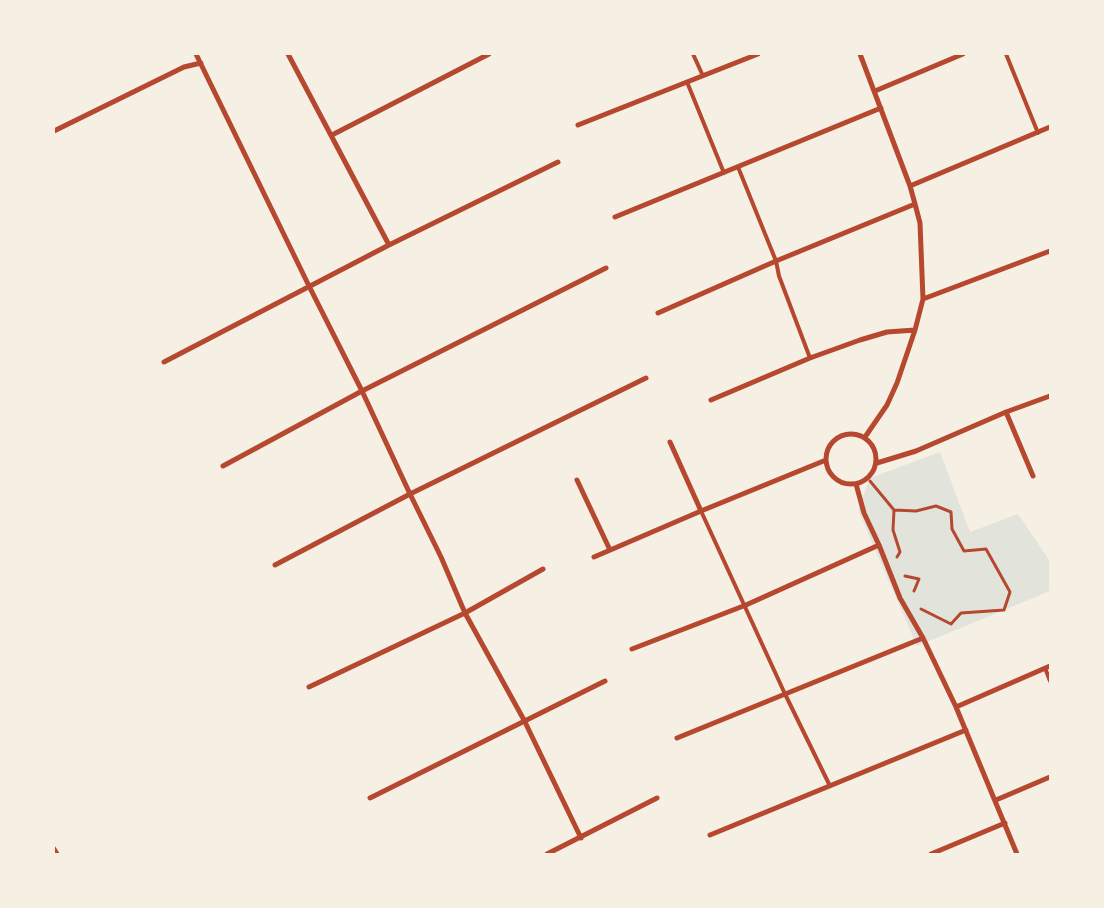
<!DOCTYPE html>
<style>
body{margin:0}
#map{position:relative;width:1104px;height:908px;overflow:hidden;background:#f6efe4;font-family:"Fira Sans Condensed",sans-serif}
canvas{display:block}
.frame{position:absolute;inset:0;border:55px solid #f6efe4;pointer-events:none}
</style>
<div id="map">
<canvas width="1104" height="908"></canvas>
<div class="frame"></div>
</div>
<script>
const g = document.querySelector('canvas').getContext('2d');
g.lineJoin = 'round';
function fill(path, color) { g.fillStyle = color; g.fill(path, 'evenodd'); }
const toPath = rows => new Path2D(rows.map(r => 'M' + r).join(''));
function stroke(path, color, width, dash) { g.strokeStyle = color; g.lineWidth = width; g.lineCap = dash ? 'butt' : 'round'; g.setLineDash(dash || []); g.stroke(path); }
fill(toPath([
 [940,452,970,532,1018,514,1050,561,1050,591,917,646,858,510,870,478]
]), '#e2e4dc');
stroke(toPath([
 [870,481,894,510,916,511,936,506,951,512,952,529,964,551,986,549,1010,592,1004,610,961,613,951,624,921,609],
 [894,510,893,530,900,552,897,557],
 [905,576,919,579,914,591]
]), '#b5482f', 3);
stroke(toPath([
 [693,54,703,76],
 [1006,54,1038,133],
 [687,82,724,173],
 [738,167,776,261,779,276,810,358],
 [701,511,785,694,830,786],
 [1045,668,1050,681]
]), '#b5482f', 4);
stroke(toPath([
 [196,54,309,286,362,391,410,494,441,557,465,613,524,720,581,838],
 [288,54,389,245],
 [860,54,910,186,915,204,920,223,923,299,915,330,897,383,887,405,865,437],
 [875,91,963,54],
 [578,125,758,54],
 [54,131,184,67,201,63],
 [332,135,489,54],
 [910,186,1050,127],
 [615,217,881,108],
 [923,299,1050,251],
 [658,313,776,261,915,204],
 [164,362,389,245,558,162],
 [711,400,810,358,860,340,887,332,915,330],
 [1006,412,1033,476],
 '826 459a25 25 0 1 1 50 0a25 25 0 1 1-50 0Z',
 [670,442,701,511],
 [877,463,916,451,1006,412,1050,396],
 [223,466,362,391,606,268],
 [577,480,610,550],
 [856,484,864,513,879,545,900,598,923,638,956,707,1017,854],
 [594,557,701,511,826,460],
 [275,565,410,494,646,378],
 [632,649,746,605,879,545],
 [309,687,465,613,543,569],
 [956,707,1050,666],
 [677,738,923,638],
 [370,798,605,681],
 [996,800,1050,777],
 [710,835,966,730],
 [54,849,57,854],
 [547,854,657,798],
 [931,854,1005,823]
]), '#b5482f', 5);
</script>
